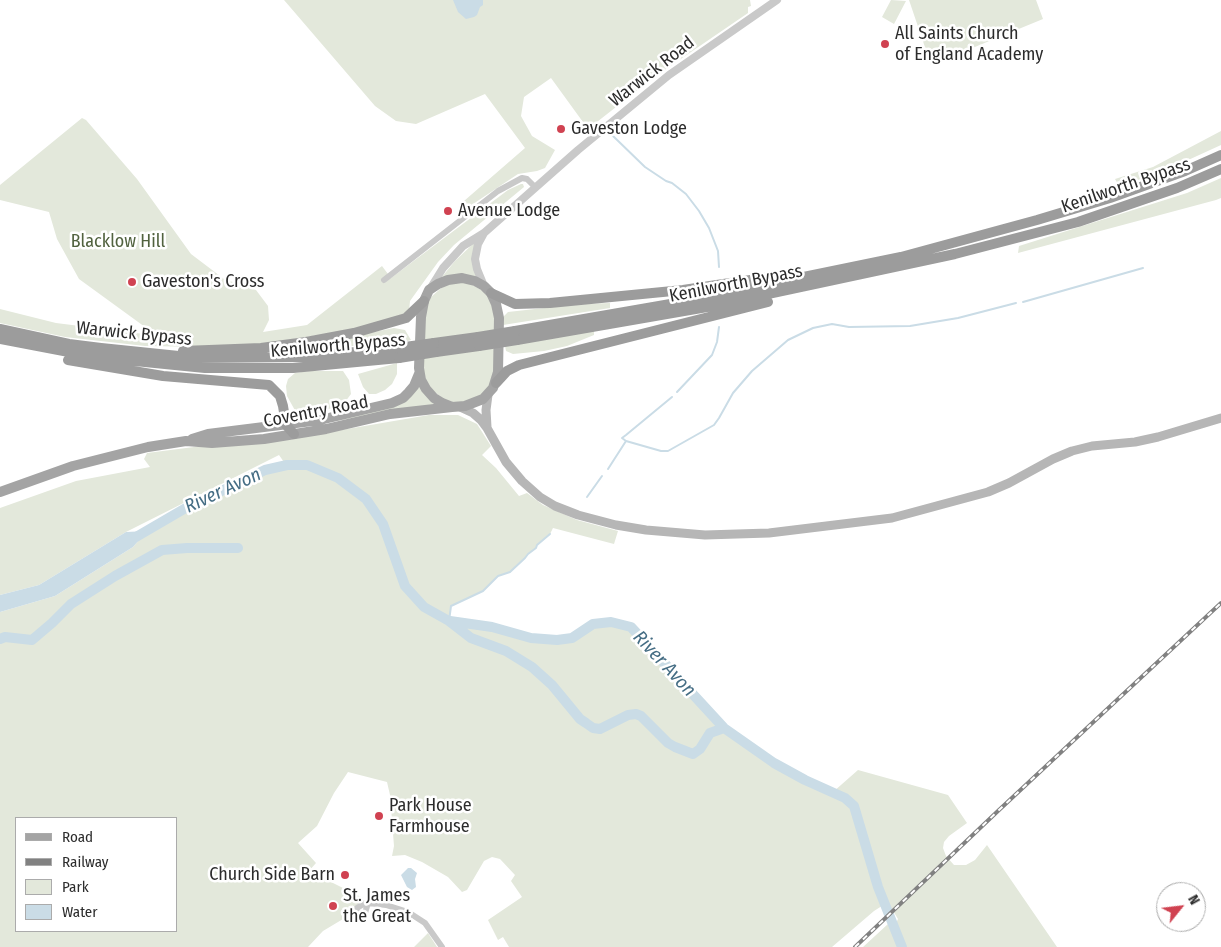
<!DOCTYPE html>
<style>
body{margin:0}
#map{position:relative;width:1221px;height:947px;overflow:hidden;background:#fff;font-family:"Fira Sans Condensed",sans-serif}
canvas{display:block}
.legend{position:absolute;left:15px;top:817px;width:162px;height:115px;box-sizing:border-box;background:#fff;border:1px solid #ababab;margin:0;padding:6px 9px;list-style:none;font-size:15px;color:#2c2c2c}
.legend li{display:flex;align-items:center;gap:10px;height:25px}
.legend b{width:25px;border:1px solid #ababab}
.north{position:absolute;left:1156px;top:882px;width:50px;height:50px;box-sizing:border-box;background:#fff;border:1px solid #ababab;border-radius:50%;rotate:61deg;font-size:14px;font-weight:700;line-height:20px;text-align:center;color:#2c2c2c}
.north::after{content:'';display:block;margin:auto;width:18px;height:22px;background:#d04251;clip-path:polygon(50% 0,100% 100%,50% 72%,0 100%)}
</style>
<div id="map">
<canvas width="1221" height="947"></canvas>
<ul class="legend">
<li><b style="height:6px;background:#a4a4a4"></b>Road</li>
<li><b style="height:6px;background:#818181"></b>Railway</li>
<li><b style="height:14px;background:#e3e8db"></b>Park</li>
<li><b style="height:14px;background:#cadce6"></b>Water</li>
</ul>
<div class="north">N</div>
</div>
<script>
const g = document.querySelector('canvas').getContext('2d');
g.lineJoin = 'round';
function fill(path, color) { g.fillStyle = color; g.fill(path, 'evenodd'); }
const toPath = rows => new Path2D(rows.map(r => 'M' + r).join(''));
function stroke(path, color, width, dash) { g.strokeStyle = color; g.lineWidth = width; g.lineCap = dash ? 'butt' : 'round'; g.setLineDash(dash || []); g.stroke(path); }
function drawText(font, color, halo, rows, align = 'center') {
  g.font = font + ' "Fira Sans Condensed",sans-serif'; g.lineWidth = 5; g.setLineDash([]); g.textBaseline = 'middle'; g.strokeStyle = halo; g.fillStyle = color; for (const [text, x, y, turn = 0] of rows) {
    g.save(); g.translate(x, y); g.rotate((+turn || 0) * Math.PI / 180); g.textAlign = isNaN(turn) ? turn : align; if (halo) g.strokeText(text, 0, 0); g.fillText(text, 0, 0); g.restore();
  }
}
fill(toPath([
 [284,0,750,0,751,6,748,7,748,13,653,78,588,129,551,78,524,97,521,116,532,136,555,150,545,168,537,171,518,174,464,210,464,201,525,148,485,94,416,124,396,121,375,106],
 [891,0,906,1,894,24,882,17],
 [909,0,1036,0,1043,19,931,65],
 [82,118,86,120,137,179,191,254,224,279,256,290,268,306,269,320,263,332,307,325,382,266,391,278,508,190,521,184,523,184,524,187,454,245,438,262,410,301,409,311,395,318,351,330,261,344,204,347,145,346,65,337,0,323,0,309,56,323,144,334,146,331,145,327,79,279,57,239,49,212,0,200,0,185],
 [1221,131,1221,145,1162,172,1119,186,1115,179,1153,167],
 [1221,178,1221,198,1216,200,1018,253,1019,246,1187,193],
 [475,242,477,277,441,278,455,261],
 [458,282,471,284,485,292,495,305,495,376,484,394,459,404,445,400,428,387,423,371,426,307,430,298,440,289,446,285],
 [610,303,610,308,503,325,503,317,508,312,580,304],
 [394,328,405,330,411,340,397,344,391,342,333,348,333,340],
 [594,331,594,335,567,346,544,351,513,354,506,351,505,346],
 [397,363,397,374,392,384,385,390,376,394,369,394,363,387,358,374],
 [309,371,343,371,349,380,351,394,345,402,334,408,297,414,287,396,286,386,288,379,295,373],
 [419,383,438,405,298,427,384,408],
 [429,415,458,415,477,424,491,446,482,455,496,468,519,496,527,493,543,505,577,520,618,531,614,544,553,528,550,534,537,545,536,548,528,554,525,558,510,572,498,576,483,591,451,606,449,621,492,627,531,638,557,640,572,638,593,624,611,622,631,627,724,728,774,763,805,780,833,792,858,770,948,795,967,823,949,836,944,842,943,848,946,856,954,865,966,865,975,860,987,845,1057,947,863,947,888,924,894,927,898,919,889,904,885,904,874,911,832,947,509,947,503,937,498,940,488,920,522,897,511,881,515,875,500,859,492,857,484,861,467,890,462,892,448,877,422,862,405,855,392,856,394,846,390,795,387,782,348,772,334,793,317,826,298,843,316,863,309,871,363,898,348,916,323,931,308,947,0,947,0,612,55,596,133,547,147,531,184,509,265,470,286,465,279,455,126,532,39,585,0,595,0,508,76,481,150,467,144,459,147,453,194,447,265,443],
 [16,818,176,818,176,931,16,931],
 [428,933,437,947,414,947]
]), '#e3e8db');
fill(toPath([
 [453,0,483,0,483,5,480,7,477,15,474,17,466,19,458,12],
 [147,531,133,547,55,596,0,612,0,595,39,585,126,532],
 [408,868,411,868,417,873,415,879,416,887,412,890,407,887,401,875]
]), '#cadce6');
stroke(toPath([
 [613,136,645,167,666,181,672,183,686,194,699,211,709,228,718,251,719,267],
 [1023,302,1143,268],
 [677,392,712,355,717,342,719,327],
 [626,441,661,451,668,451,714,425,719,418,733,393,752,371,788,340,813,328,832,324,849,327,910,326,958,318,1016,303],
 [608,469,626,441,622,438,626,435,672,397],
 [587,497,602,476],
 [449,621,451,606,483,591,498,576,510,572,525,558,528,554,536,548,537,545,550,534]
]), '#cadce6', 2);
stroke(toPath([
 [136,537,184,509,265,470,287,465,307,465,338,478,366,499,383,524,405,586,424,607,449,621,471,638,506,651,532,667,552,685,580,719,586,723,593,728,600,729,628,715,636,714,641,716,668,743,675,747,693,754,700,749,710,733,724,728],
 [450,621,492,627,531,638,557,640,572,638,593,624,611,622,631,627,724,728,774,763,805,780,845,798,854,806,878,887,902,947],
 [0,639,5,637,32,640,52,623,71,604,115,576,162,550,187,548,238,548]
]), '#cadce6', 10);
stroke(toPath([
 [384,280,498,191,522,178,527,179,535,187],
 [368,903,365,913,359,916,356,915,357,908,365,903,368,903,386,905,408,912,425,923,442,947]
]), '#c9c9c9', 6);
stroke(toPath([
 [484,233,478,244,475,259,477,269,484,286],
 [430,289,443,268,463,246,484,233,578,150,669,75,777,0]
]), '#c9c9c9', 8);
stroke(toPath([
 [460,407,473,413,481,420,487,428,506,462,522,481,540,497,555,506,578,515,616,525,646,530,705,535,769,533,892,518,988,492,1009,483,1053,459,1072,451,1092,446,1135,442,1158,437,1221,418],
 [487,427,486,410,488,395]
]), '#b6b6b6', 9);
stroke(toPath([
 [462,278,475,281,484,286,491,293,496,304,499,318,498,372,493,388,483,399,465,406,452,407,442,403,434,398,426,389,421,380,419,368,421,317,424,301,429,290,438,284,448,280,462,278],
 [192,439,208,434,320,420,392,403,403,398,408,393,414,386,419,374],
 [0,492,73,466,148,447,186,441,212,443,264,439,326,429,390,414,452,407]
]), '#a4a4a4', 10);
stroke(toPath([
 [491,293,515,304,550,303,683,290,784,275],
 [0,329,69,344,101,348,198,358,303,357,398,348],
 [515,331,682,302,901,257,1037,220,1110,198,1185,171,1221,155],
 [0,339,95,357,205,368,293,368,399,358],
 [517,340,707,307,955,254,1078,222,1177,188,1221,169],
 [434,343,478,337],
 [183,351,261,348,306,342,354,333,406,318,424,301],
 [436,352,479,346],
 [68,360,163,376,269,385,280,396,283,406,286,425,294,434],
 [496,383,507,371,519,365,768,302]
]), '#9c9c9c', 10);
const rail = toPath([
 [855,947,999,810,1221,603]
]);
stroke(rail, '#818181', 4);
stroke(rail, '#fff', 2, [5.5]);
stroke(toPath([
 [478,337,515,331],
 [479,346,517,340],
 [398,348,434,343],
 [399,358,436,352]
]), '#9c9c9c', 10);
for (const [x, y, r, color] of [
 [885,44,5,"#d04251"],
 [561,129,5,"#d04251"],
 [448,211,5,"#d04251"],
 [132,282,5,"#d04251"],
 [379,816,5,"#d04251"],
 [345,875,5,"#d04251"],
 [333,906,5,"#d04251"]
]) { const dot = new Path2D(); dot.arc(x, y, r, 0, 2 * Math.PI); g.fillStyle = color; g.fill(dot); stroke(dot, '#fff', 2); }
drawText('18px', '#2c2c2c', '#fff', [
 ["All Saints Church",895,34],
 ["of England Academy",895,55],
 ["Gaveston Lodge",571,129],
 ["Avenue Lodge",458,211],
 ["Gaveston's Cross",142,282],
 ["Park House",389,806],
 ["Farmhouse",389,827],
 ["Church Side Barn",335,875,"right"],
 ["St. James",343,896],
 ["the Great",343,917]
], 'left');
drawText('18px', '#2c2c2c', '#fff', [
 ["Warwick Road",652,72,-38],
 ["Kenilworth Bypass",1126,186,-19],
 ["Kenilworth Bypass",736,284,-11],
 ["Warwick Bypass",134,334,6],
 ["Kenilworth Bypass",338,346,-5],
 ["Coventry Road",316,412,-11]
]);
drawText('18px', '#51623f', '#fff', [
 ["Blacklow Hill",118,242]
]);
drawText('italic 19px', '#456d84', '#fff', [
 ["River Avon",223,491,-25],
 ["River Avon",664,664,47]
]);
</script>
